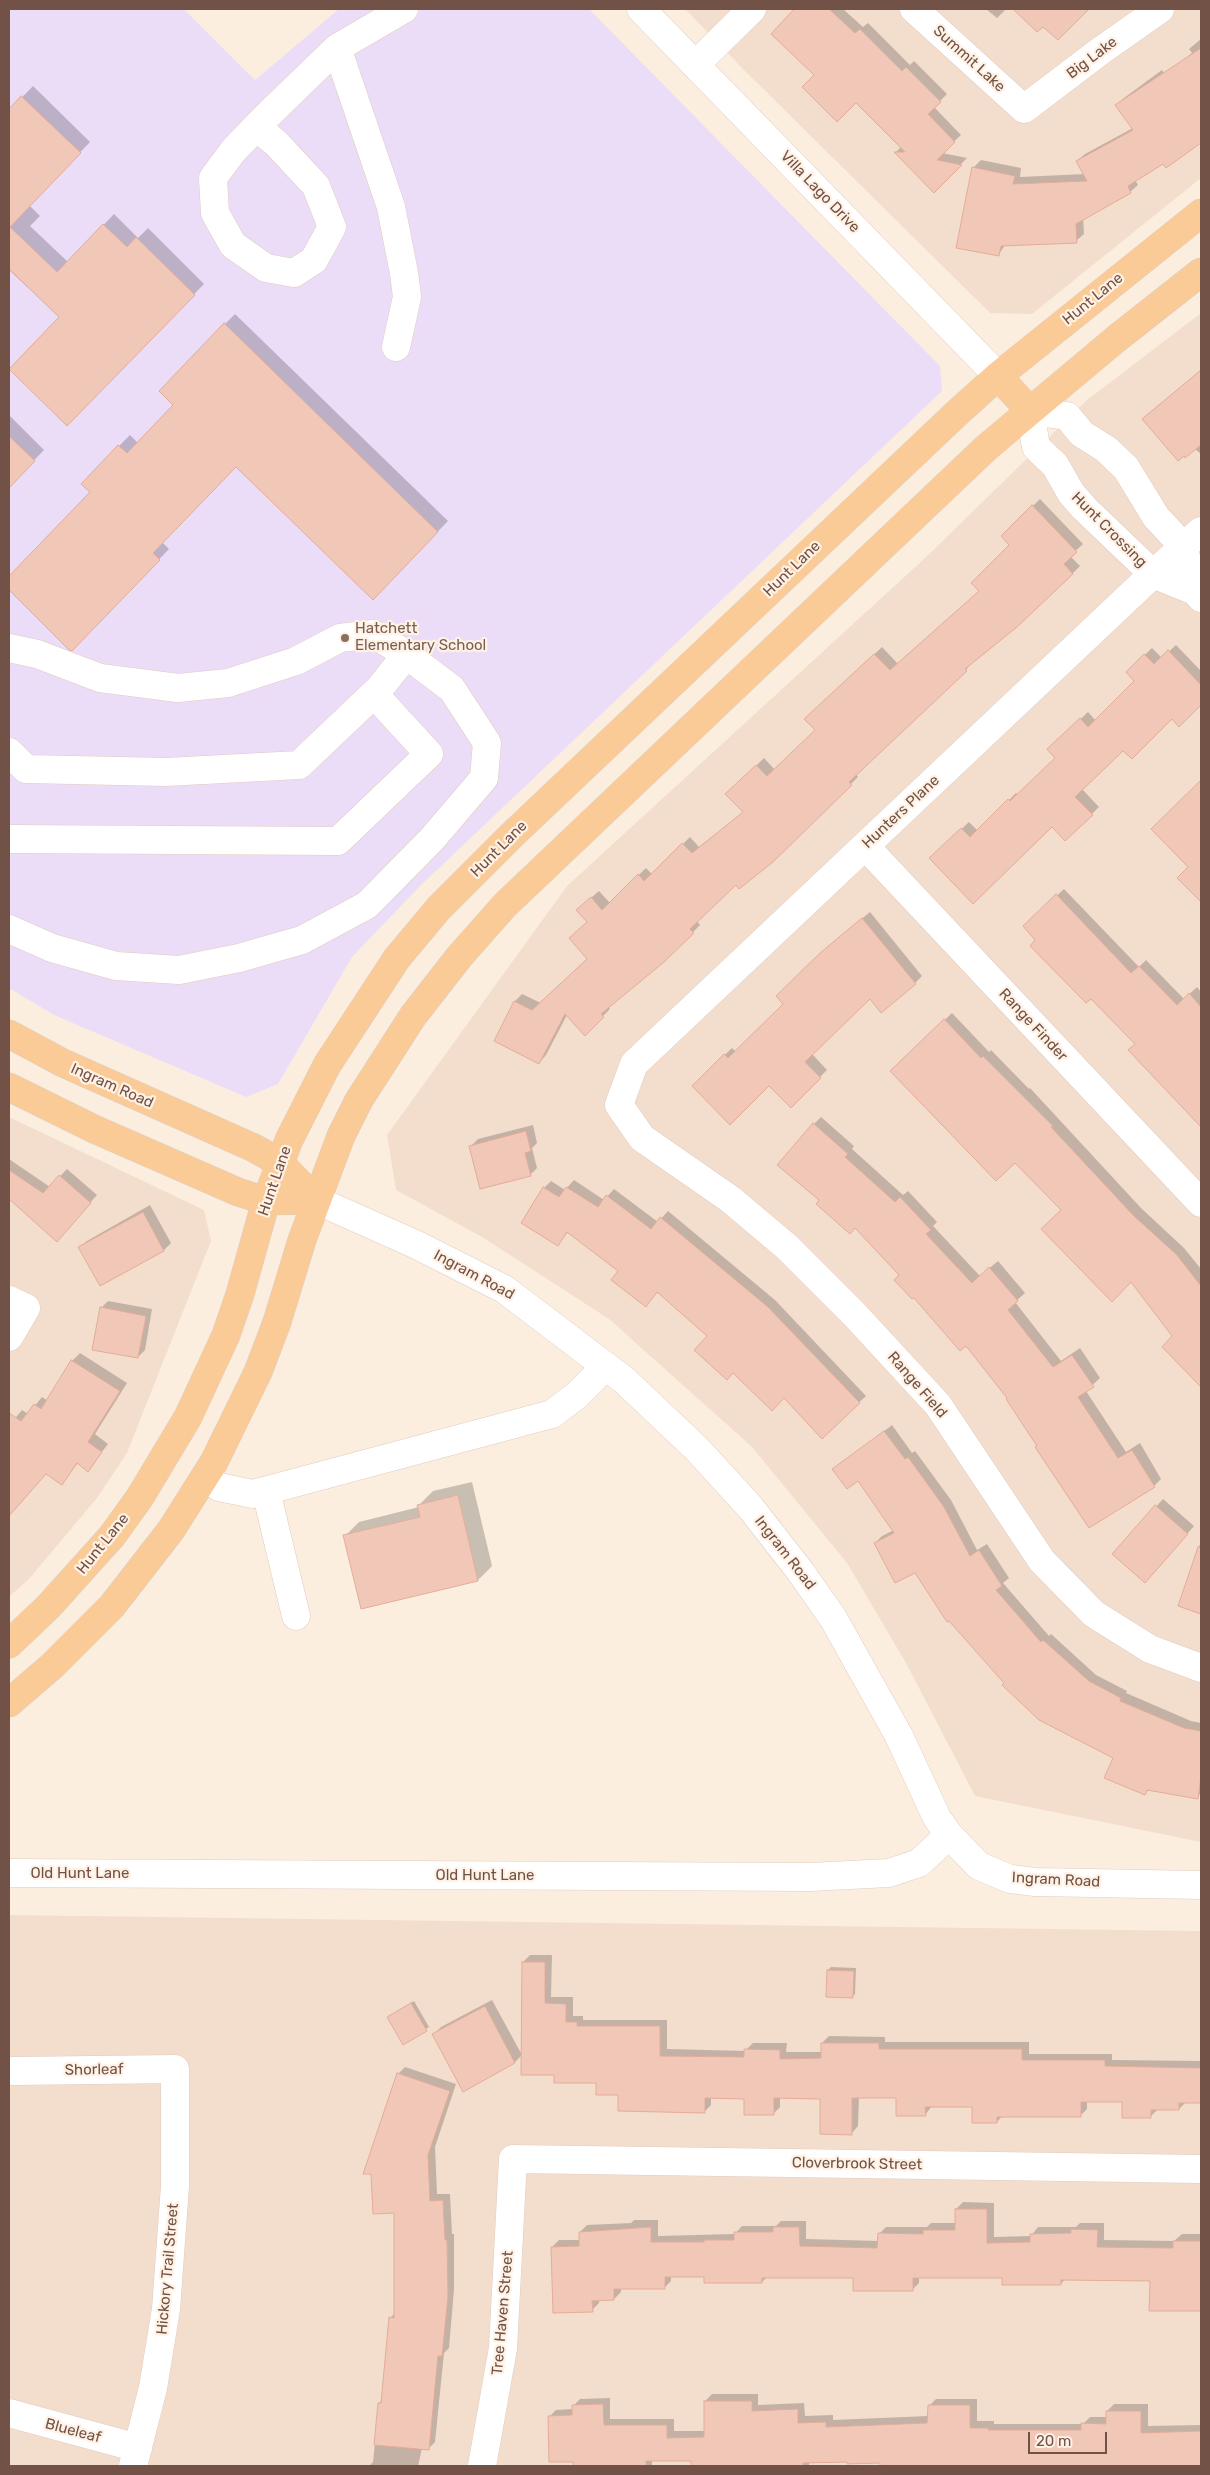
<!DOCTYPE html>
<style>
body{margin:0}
#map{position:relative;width:1210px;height:2475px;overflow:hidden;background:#fceedf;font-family:Rubik,sans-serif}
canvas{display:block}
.frame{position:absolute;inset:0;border:10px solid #725247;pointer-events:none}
.scale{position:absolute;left:1028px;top:2432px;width:79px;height:22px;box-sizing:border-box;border:2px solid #725247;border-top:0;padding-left:6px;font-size:15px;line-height:18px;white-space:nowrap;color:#725247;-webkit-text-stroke:4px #fff2e5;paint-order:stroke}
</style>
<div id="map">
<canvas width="1210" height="2475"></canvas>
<div class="frame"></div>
<div class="scale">20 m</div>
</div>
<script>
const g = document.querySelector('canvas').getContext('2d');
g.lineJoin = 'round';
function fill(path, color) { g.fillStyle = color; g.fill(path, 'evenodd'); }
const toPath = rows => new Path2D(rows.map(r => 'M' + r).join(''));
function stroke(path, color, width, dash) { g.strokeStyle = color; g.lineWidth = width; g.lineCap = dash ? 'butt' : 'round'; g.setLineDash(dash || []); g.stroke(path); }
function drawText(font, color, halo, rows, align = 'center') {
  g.font = font + ' Rubik,sans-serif'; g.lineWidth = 4.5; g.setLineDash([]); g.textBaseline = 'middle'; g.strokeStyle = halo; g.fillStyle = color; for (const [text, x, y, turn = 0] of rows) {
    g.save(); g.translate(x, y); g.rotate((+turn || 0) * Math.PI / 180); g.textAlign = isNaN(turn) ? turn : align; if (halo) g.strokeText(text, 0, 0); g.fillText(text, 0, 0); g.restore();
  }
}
fill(toPath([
 [685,9,1201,9,1201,178,1032,314,990,313,742,68],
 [1201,313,1201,1842,975,1796,906,1663,847,1563,752,1447,609,1319,482,1237,396,1190,387,1135,567,886,925,558,1087,400],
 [9,1117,204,1210,211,1241,127,1453,97,1498,29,1579,9,1597],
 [9,1915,1201,1931,1201,2466,9,2466]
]), '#f3dece');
fill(toPath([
 [9,9,184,9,255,80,339,9,589,9,940,366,942,391,420,886,352,957,278,1084,246,1097,54,1015,9,988]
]), '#ebddf8');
fill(toPath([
 [796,9,843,9,863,27,868,23,910,65,914,61,947,94,934,107,961,135,942,153,967,158,934,191,896,152,901,147,856,101,816,75,772,34],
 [986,9,1006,9,997,18],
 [1015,9,1087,9,1058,39,1043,25,1038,31],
 [1201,39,1201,142,1167,167,1164,162,1135,180,1138,185,1130,192,1083,218,1084,234,1076,241,1006,244,998,255,973,168,981,160,1021,168,1020,177,1085,174,1077,161,1085,154,1133,128,1116,105,1124,98,1162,70,1164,73,1167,71,1189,92,1175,67,1192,53,1189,49],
 [33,86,90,142,29,205,40,216,30,226,68,262,114,214,138,238,148,228,204,284,67,425,60,317,9,270,9,111],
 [235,314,448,521,384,587,237,465,162,542,169,549,72,649,9,588,9,578,91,492,83,484,119,446,130,435,138,443,175,405,225,324],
 [1201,372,1201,454,1151,412],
 [9,415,44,450,9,486],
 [1040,499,1083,544,1070,556,1080,566,1073,573,1016,626,972,662,966,670,856,774,858,777,772,861,736,883,697,921,700,925,693,932,608,1007,610,1009,585,1034,567,1015,546,1055,539,1063,496,1040,515,1001,522,994,541,1003,588,958,588,922,585,903,599,891,610,903,646,868,652,874,690,837,699,847,744,812,727,794,764,758,775,770,817,730,813,712,882,647,898,664,980,591,1011,545,1002,536],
 [1176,645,1201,671,1201,703,1179,725,1172,717,1123,749,1082,789,1099,807,1065,840,1052,825,931,858,969,822,978,831,1016,793,1018,795,1057,758,1049,749,1088,712,1096,721,1136,681,1127,672,1152,648,1162,658],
 [1201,781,1201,900,1179,878,1190,867,1153,829],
 [1064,889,1139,967,1146,960,1184,999,1197,987,1201,992,1201,1125,1130,1050,1137,1044,1024,926],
 [870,912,922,976,915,983,870,997,812,1054,827,1070,791,1106,769,1084,693,1086,732,1048,736,1052,785,1004,829,946],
 [952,1013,989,1052,991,1050,1029,1089,1030,1088,1141,1208,1184,1248,1201,1269,1201,1381,1193,1376,1174,1336,1131,1280,1015,1161,892,1071],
 [821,1117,854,1146,852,1149,903,1195,908,1191,937,1222,933,1226,980,1276,998,1261,1025,1293,1015,1302,1061,1361,1080,1348,1100,1378,1086,1391,1126,1452,1140,1443,1161,1479,1154,1486,1009,1398,967,1344,901,1275,855,1227,820,1200,814,1124],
 [533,1125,537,1143,532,1148,537,1168,530,1175,471,1146,478,1139],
 [9,1159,50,1187,67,1169,97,1195,57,1240,9,1197],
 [574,1180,604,1200,614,1189,658,1222,668,1211,775,1300,866,1396,822,1437,784,1397,709,1336,658,1291,646,1305,620,1271,568,1232,558,1245,544,1188,551,1181,565,1190],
 [150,1205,171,1243,164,1250,100,1285,80,1247,87,1241],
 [108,1301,152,1309,145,1350,138,1357,101,1308],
 [80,1353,127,1383,95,1434,108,1444,88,1470,78,1463,61,1483,46,1472,9,1515,9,1426,22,1410,28,1414,42,1397,48,1401,72,1361],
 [892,1425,912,1453,915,1451,951,1500,977,1550,987,1544,1009,1578,1003,1583,1049,1636,1051,1634,1096,1675,1127,1691,1126,1693,1191,1721,1201,1723,1201,1793,1197,1797,1149,1789,1145,1794,1114,1757,1005,1683,915,1571,875,1543,882,1536,894,1530,858,1479,834,1470],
 [472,1482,492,1566,478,1580,362,1607,345,1536,359,1522,419,1507,419,1505,433,1491],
 [1163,1499,1194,1526,1152,1575,1114,1554],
 [1201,1541,1201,1610,1199,1612,1179,1605],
 [530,1955,552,1955,551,1997,573,1997,573,2016,583,2016,583,2020,667,2020,667,2049,745,2051,753,2043,787,2043,786,2052,822,2052,822,2043,829,2036,885,2037,885,2042,1029,2042,1029,2054,1112,2054,1112,2060,1201,2061,1201,2101,1186,2102,1179,2109,1157,2110,1150,2117,1123,2101,1087,2101,1087,2109,1080,2116,1003,2115,997,2122,973,2106,932,2106,925,2115,897,2097,859,2097,858,2126,852,2133,822,2097,780,2097,780,2107,773,2114,746,2098,711,2097,711,2105,704,2112,620,2094,597,2082,556,2074,523,1962],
 [831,1967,856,1968,855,1994,852,1997,828,1970],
 [492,2000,522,2055,515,2062,463,2090,434,2034,441,2027],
 [414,2001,429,2027,403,2044,388,2017],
 [405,2067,456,2084,435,2147,437,2194,450,2194,452,2234,454,2234,454,2289,449,2348,444,2353,435,2442,428,2449,422,2448,418,2466,369,2466,373,2462,379,2403,382,2400,390,2318,395,2313,398,2074],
 [963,2202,994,2203,994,2237,1031,2236,1038,2227,1076,2227,1080,2223,1104,2223,1104,2240,1174,2241,1182,2234,1201,2234,1201,2310,1151,2310,1151,2280,1065,2279,1061,2284,1003,2277,919,2277,919,2283,912,2290,854,2277,767,2277,762,2282,705,2276,671,2276,671,2281,664,2288,621,2288,621,2292,614,2299,599,2299,599,2303,592,2310,552,2247,559,2240,580,2240,580,2232,587,2225,631,2223,634,2220,658,2220,658,2236,735,2234,742,2226,776,2226,781,2221,806,2221,806,2239,879,2241,879,2234,886,2227,927,2227,931,2223,957,2223,956,2209],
 [712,2394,758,2394,758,2405,804,2403,805,2416,833,2415,833,2420,929,2416,929,2406,936,2399,977,2399,977,2421,994,2421,994,2424,1083,2424,1090,2417,1107,2417,1107,2411,1114,2404,1148,2404,1148,2426,1201,2425,1201,2466,1032,2463,1032,2466,882,2466,882,2462,848,2460,809,2462,809,2466,692,2466,692,2460,652,2459,652,2466,574,2466,574,2460,549,2417,556,2410,573,2409,573,2406,580,2399,610,2398,610,2419,674,2419,674,2431,705,2431,705,2401]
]), '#0003');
const building = toPath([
 [794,9,829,9,855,33,860,29,902,71,906,67,941,102,928,114,955,142,937,160,962,165,934,193,894,152,905,152,856,103,837,122,802,87,814,75,771,34,794,9],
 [1013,9,1089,9,1058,40,1043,27,1037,32,1013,9],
 [1201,48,1201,143,1166,168,1163,164,1128,186,1131,193,1076,224,1077,243,1001,246,999,256,956,248,972,167,1015,176,1013,184,1087,181,1076,161,1133,130,1115,105,1201,48],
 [21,96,81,153,10,227,57,272,103,224,127,247,136,237,195,295,67,426,9,369,59,317,9,269,9,109,21,96],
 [224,323,438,532,373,600,236,467,153,553,160,560,72,651,69,650,9,590,9,576,90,492,81,484,118,445,127,453,173,405,159,391,224,323],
 [1201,370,1201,445,1185,458,1184,456,1178,461,1142,419,1201,370],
 [9,436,35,461,9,488,9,436],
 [1032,505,1077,552,1064,564,1073,574,1017,627,965,669,967,671,849,782,852,785,773,862,739,889,736,885,690,929,694,933,664,962,601,1014,604,1017,585,1036,565,1014,539,1064,494,1041,514,1001,532,1010,587,959,569,938,587,922,576,910,591,897,602,910,638,874,644,881,682,843,692,853,743,812,725,794,756,765,767,776,815,730,804,719,874,654,890,670,979,591,971,583,1009,545,1001,536,1032,505],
 [1168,650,1201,685,1201,705,1179,727,1172,719,1132,759,1123,751,1075,797,1093,815,1065,841,1052,827,973,904,929,858,961,828,970,837,1008,799,1010,801,1055,758,1047,749,1080,718,1088,727,1134,681,1126,672,1144,654,1154,664,1168,650],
 [1201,780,1201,902,1177,878,1188,867,1151,829,1201,780],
 [1056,894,1131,973,1139,966,1177,1005,1189,993,1201,1007,1201,1127,1128,1050,1135,1044,1091,999,1086,1003,1030,946,1035,940,1023,926,1056,894],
 [862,918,916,984,881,1013,870,999,805,1062,821,1078,791,1108,769,1086,730,1125,692,1086,724,1054,728,1058,783,1004,776,996,820,953,862,918],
 [944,1019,981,1058,983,1056,1053,1126,1051,1127,1134,1216,1177,1255,1201,1286,1201,1387,1162,1347,1172,1336,1131,1282,1112,1302,1041,1229,1061,1210,1015,1163,996,1181,890,1071,944,1019],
 [813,1123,848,1154,845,1157,895,1202,900,1197,931,1230,926,1234,972,1283,989,1267,1018,1301,1008,1310,1053,1367,1072,1355,1094,1387,1078,1397,1118,1458,1132,1450,1155,1487,1089,1528,1035,1447,1037,1446,1006,1399,1007,1398,966,1346,960,1351,914,1298,912,1299,894,1280,899,1275,855,1228,850,1234,816,1204,819,1200,777,1165,813,1123],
 [526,1131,531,1151,525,1153,531,1176,480,1189,469,1146,526,1131],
 [9,1170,43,1193,59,1175,91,1203,57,1242,9,1199,9,1170],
 [543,1187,559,1197,566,1187,598,1207,606,1195,651,1229,660,1217,768,1307,860,1403,822,1439,784,1398,772,1411,733,1373,727,1380,694,1350,707,1336,657,1292,646,1307,611,1280,618,1271,567,1232,558,1246,521,1223,543,1187],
 [143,1212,164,1251,100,1286,78,1247,143,1212],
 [100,1307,146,1316,138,1358,92,1350,100,1307],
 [71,1360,120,1391,88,1442,102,1452,88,1472,77,1463,62,1485,46,1474,9,1516,9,1413,21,1421,34,1404,41,1409,71,1360],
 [884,1431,905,1459,908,1457,944,1507,970,1556,979,1550,1002,1586,996,1590,1041,1642,1043,1640,1089,1681,1121,1698,1120,1701,1184,1728,1201,1731,1201,1776,1198,1799,1147,1790,1145,1795,1104,1778,1113,1758,1039,1720,1002,1685,1004,1683,949,1621,947,1622,915,1573,895,1583,874,1543,894,1533,858,1481,847,1489,832,1469,884,1431],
 [458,1495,478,1581,361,1609,343,1535,420,1517,417,1505,458,1495],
 [1155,1505,1188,1534,1145,1583,1112,1554,1155,1505],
 [1198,1547,1201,1547,1201,1614,1178,1606,1198,1547],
 [522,1962,545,1962,545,2003,566,2004,566,2022,577,2022,577,2026,660,2026,660,2056,744,2057,744,2049,780,2050,780,2059,821,2058,821,2043,879,2043,879,2049,1022,2049,1022,2060,1105,2060,1105,2066,1201,2068,1201,2103,1179,2103,1179,2110,1151,2110,1151,2118,1122,2118,1122,2102,1081,2102,1081,2117,997,2117,997,2123,972,2123,972,2107,925,2107,926,2116,896,2116,896,2098,852,2098,852,2135,820,2134,820,2099,774,2098,774,2115,744,2115,744,2099,705,2098,705,2113,618,2111,618,2095,596,2095,596,2083,554,2083,554,2075,521,2075,522,1962],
 [827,1970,854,1971,853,1998,826,1997,827,1970],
 [411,2003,427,2031,403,2045,387,2017,411,2003],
 [485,2006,515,2063,463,2092,432,2034,485,2006],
 [397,2073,450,2091,428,2155,430,2201,443,2200,445,2240,447,2240,448,2297,442,2356,438,2356,429,2450,374,2445,378,2403,381,2403,389,2317,394,2318,394,2213,373,2214,371,2174,363,2174,397,2073],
 [955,2209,987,2209,987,2243,1030,2242,1030,2234,1071,2233,1071,2229,1098,2230,1097,2247,1173,2248,1173,2241,1201,2241,1201,2311,1149,2311,1150,2281,1061,2280,1061,2285,1002,2285,1002,2278,913,2278,913,2291,853,2291,853,2278,762,2278,762,2283,704,2283,704,2277,665,2277,665,2289,614,2289,614,2300,592,2301,593,2312,553,2313,551,2247,579,2246,579,2232,651,2227,651,2242,704,2242,704,2240,734,2240,734,2232,773,2232,773,2227,799,2227,800,2246,877,2248,878,2233,923,2234,923,2230,955,2230,955,2209],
 [704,2401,752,2401,752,2411,798,2409,798,2423,826,2422,826,2427,927,2423,928,2405,970,2405,970,2428,988,2428,988,2430,1081,2430,1081,2423,1106,2424,1106,2411,1141,2411,1141,2433,1201,2431,1201,2466,880,2466,880,2463,847,2464,847,2462,803,2463,803,2466,691,2466,691,2461,646,2461,646,2466,573,2466,573,2462,549,2462,548,2416,572,2415,572,2405,603,2404,604,2425,667,2425,667,2438,704,2437,704,2401]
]);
fill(building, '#f1c8b7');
stroke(building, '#e4ac98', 1);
const minor = toPath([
 [641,9,998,376],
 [914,9,1024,109,1099,52,1160,9],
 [337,48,391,207,404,273,407,297,396,347],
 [695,65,752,9],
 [256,127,276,143,316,186,332,227,314,260,294,273,266,268,233,245,215,213,213,178,233,151,256,127,272,111,337,48,404,9],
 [1201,531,1153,574,634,1064,619,1105,642,1138,730,1199,787,1247,855,1315,938,1405,1042,1561,1094,1614,1150,1649,1201,1668],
 [1195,591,1153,574,1084,508,1071,493,1055,465,1036,447,1030,411,1067,416,1082,434,1106,449,1126,468,1156,517,1183,546,1195,591,1201,598],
 [9,648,37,654,100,678,178,688,228,683,296,661,340,638,373,634,403,652,452,689,487,743,484,778,432,839,367,905,302,940,239,958,179,970,116,966,52,948,9,929],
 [9,752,26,769,166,772,299,765,379,689,406,655],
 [9,839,338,841,429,754,374,694],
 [865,846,1201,1203],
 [316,1200,417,1245,504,1289,624,1380,697,1449,750,1507,800,1571,833,1618,899,1736,937,1818,949,1835,979,1866,1010,1879,1035,1882,1201,1885],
 [9,1300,26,1308,9,1337],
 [205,1478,219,1487,253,1494,552,1414,577,1395,606,1366],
 [266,1491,296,1616],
 [9,1873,810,1877,889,1873,919,1863,949,1835],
 [13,2071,175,2069,175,2186,166,2309,153,2388,133,2466],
 [9,2413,138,2448],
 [482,2466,503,2348,513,2159,1201,2169]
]);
const major = toPath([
 [998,376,1030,411],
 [9,1034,63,1063,254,1148,279,1162,316,1200],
 [9,1087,94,1129,238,1192,266,1201,316,1200],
 [9,1644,48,1607,112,1536,140,1497,188,1417,226,1335,240,1294,266,1201,289,1140,327,1065,397,958,439,908,512,835,956,414,998,376,1201,213],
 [9,1703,52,1666,112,1606,171,1530,214,1462,258,1372,277,1322,302,1240,341,1136,359,1100,413,1016,459,957,505,905,986,448,1116,339,1201,272]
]);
stroke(minor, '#e2cbbf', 29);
stroke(major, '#d8cfcb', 29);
stroke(minor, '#fff', 28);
stroke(major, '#fbcb97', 28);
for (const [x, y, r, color] of [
 [345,638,5,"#8d6e63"]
]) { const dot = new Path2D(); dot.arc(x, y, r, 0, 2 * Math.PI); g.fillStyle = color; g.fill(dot); stroke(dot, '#fff2e5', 2); }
drawText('15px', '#725247', '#fff2e5', [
 ["Big Lake",1092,58,-37],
 ["Summit Lake",969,59,42],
 ["Villa Lago Drive",820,192,46],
 ["Hunt Lane",1093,299,-39],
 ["Hunt Crossing",1109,530,45],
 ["Hunt Lane",792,569,-44],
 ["Hunters Plane",901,812,-43],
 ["Hunt Lane",499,849,-45],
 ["Range Finder",1033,1025,47],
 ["Ingram Road",112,1086,24],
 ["Hunt Lane",275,1181,-71],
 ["Ingram Road",474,1275,28],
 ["Range Field",917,1385,49],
 ["Hunt Lane",103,1544,-51],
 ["Ingram Road",785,1553,52],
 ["Old Hunt Lane",80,1874],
 ["Old Hunt Lane",485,1876],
 ["Ingram Road",1056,1880,3],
 ["Shorleaf",94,2070,-1],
 ["Cloverbrook Street",857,2164,1],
 ["Hickory Trail Street",168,2269,-85],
 ["Tree Haven Street",503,2313,-85],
 ["Blueleaf",73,2431,15]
]);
drawText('15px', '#785e54', '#fff2e5', [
 ["Hatchett",355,629],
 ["Elementary School",355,646]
], 'left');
</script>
